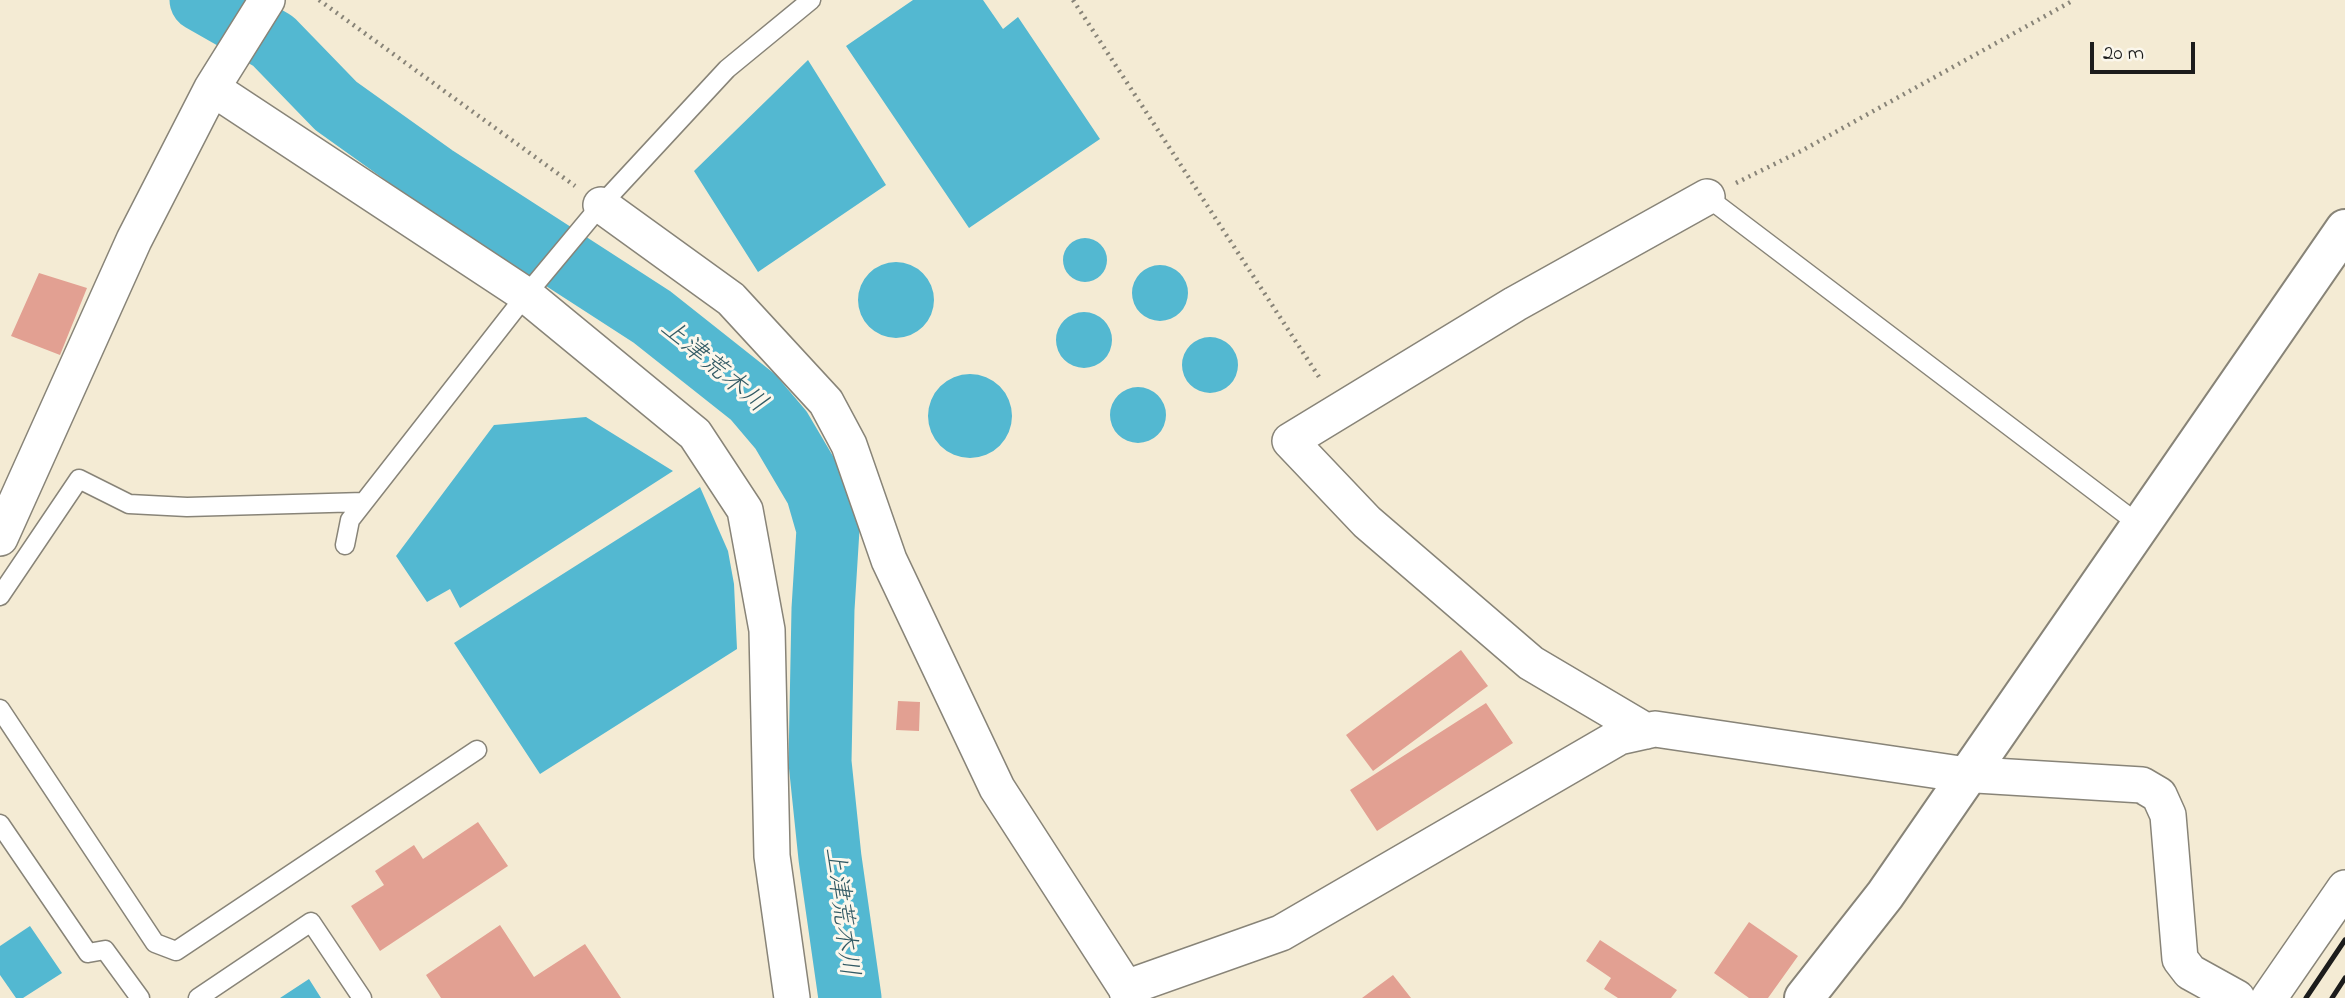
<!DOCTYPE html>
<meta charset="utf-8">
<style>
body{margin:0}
#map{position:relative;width:2345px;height:998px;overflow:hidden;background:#f4ebd4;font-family:"Indie Flower",sans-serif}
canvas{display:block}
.scale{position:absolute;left:2090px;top:42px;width:105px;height:32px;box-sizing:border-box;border:4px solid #1c1c1c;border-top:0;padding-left:9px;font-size:21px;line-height:24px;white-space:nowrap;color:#1c1c1c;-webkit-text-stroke:5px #fbf7ec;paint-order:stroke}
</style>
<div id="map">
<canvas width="2345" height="998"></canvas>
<div class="scale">20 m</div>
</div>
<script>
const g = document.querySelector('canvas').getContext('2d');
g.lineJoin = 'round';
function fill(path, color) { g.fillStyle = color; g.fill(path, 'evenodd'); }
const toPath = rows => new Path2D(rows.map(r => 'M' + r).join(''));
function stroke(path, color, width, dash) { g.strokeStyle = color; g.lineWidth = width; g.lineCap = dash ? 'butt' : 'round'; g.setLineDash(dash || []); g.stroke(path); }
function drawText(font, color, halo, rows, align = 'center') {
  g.font = font + ' "Indie Flower","Klee One",sans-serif'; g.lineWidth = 6; g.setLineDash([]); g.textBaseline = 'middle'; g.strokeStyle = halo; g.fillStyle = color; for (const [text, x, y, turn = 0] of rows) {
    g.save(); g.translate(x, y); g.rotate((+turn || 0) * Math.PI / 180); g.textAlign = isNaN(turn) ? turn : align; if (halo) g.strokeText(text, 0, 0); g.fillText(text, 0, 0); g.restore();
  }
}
fill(toPath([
 [913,0,983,0,1003,29,1018,17,1100,139,969,228,846,46],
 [808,60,886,185,758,272,694,171],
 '1063 260a22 22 0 1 1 44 0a22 22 0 1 1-44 0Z',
 '858 300a38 38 0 1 1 76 0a38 38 0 1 1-76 0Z',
 '1132 293a28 28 0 1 1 56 0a28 28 0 1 1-56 0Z',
 '1056 340a28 28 0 1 1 56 0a28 28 0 1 1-56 0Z',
 '1182 365a28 28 0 1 1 56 0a28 28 0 1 1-56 0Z',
 '928 416a42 42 0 1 1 84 0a42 42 0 1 1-84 0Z',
 '1110 415a28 28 0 1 1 56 0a28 28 0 1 1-56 0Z',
 [586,417,673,471,460,608,450,589,427,602,396,556,494,425],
 [700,487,728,551,734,584,737,649,540,774,454,643],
 [30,926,62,973,23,998,16,998,0,975,0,946],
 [309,979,321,998,280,998]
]), '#53b8d1');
stroke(toPath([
 [201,0,273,41,336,106,434,176,652,317,753,397,781,430,817,491,828,529,823,609,820,762,830,858,850,998]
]), '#53b8d1', 63);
fill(toPath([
 [39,273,87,288,60,355,11,336],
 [1461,650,1488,686,1373,771,1346,735],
 [898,701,920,702,919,731,896,730],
 [1486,703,1513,743,1377,831,1350,790],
 [478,822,508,866,380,951,351,906,384,885,375,871,414,845,423,859],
 [1749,922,1798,956,1768,998,1749,998,1714,973],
 [500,925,534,977,585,944,621,998,441,998,426,975],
 [1600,940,1677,990,1671,998,1618,998,1604,989,1611,978,1586,961],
 [1393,975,1411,998,1362,998]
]), '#e2a092');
const lane = toPath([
 [1707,197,2141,526],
 [345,545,350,520,526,295,601,205,727,69,811,0],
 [0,596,79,479,129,504,187,507,364,502],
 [0,709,155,943,176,951,477,750],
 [0,824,88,953,105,950,140,998],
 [198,998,311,922,362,998]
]);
const street = toPath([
 [212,88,267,0],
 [601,205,731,299,826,402,849,445,889,560,997,788,1126,988,1129,998],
 [0,538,134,240,212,88,526,295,695,434,745,510,767,630,772,856,792,998],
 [1646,731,1531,663,1367,522,1290,441,1515,304,1707,197],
 [1126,988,1281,933,1619,737,1655,729,1960,774,2142,785,2159,795,2168,815,2180,959,2190,972,2237,998],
 [2269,998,2345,888]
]);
const secondary = toPath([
 [1804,998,1885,895,2345,229]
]);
stroke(lane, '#888478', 21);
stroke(street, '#888478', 38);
stroke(secondary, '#888478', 42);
stroke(toPath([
 [319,0,575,186],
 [1073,0,1321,380],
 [1736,183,1803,150,2074,0]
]), '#888478', 4.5, [2, 5]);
stroke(lane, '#fff', 18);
stroke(street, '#fff', 35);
stroke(secondary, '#fff', 38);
stroke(toPath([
 [2306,998,2345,940],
 [2332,998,2345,978]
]), '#1c1c1c', 5);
drawText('italic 26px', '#325a64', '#fbf7ec', [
 ["上津荒木川",712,368,40],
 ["上津荒木川",839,912,83]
]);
</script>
